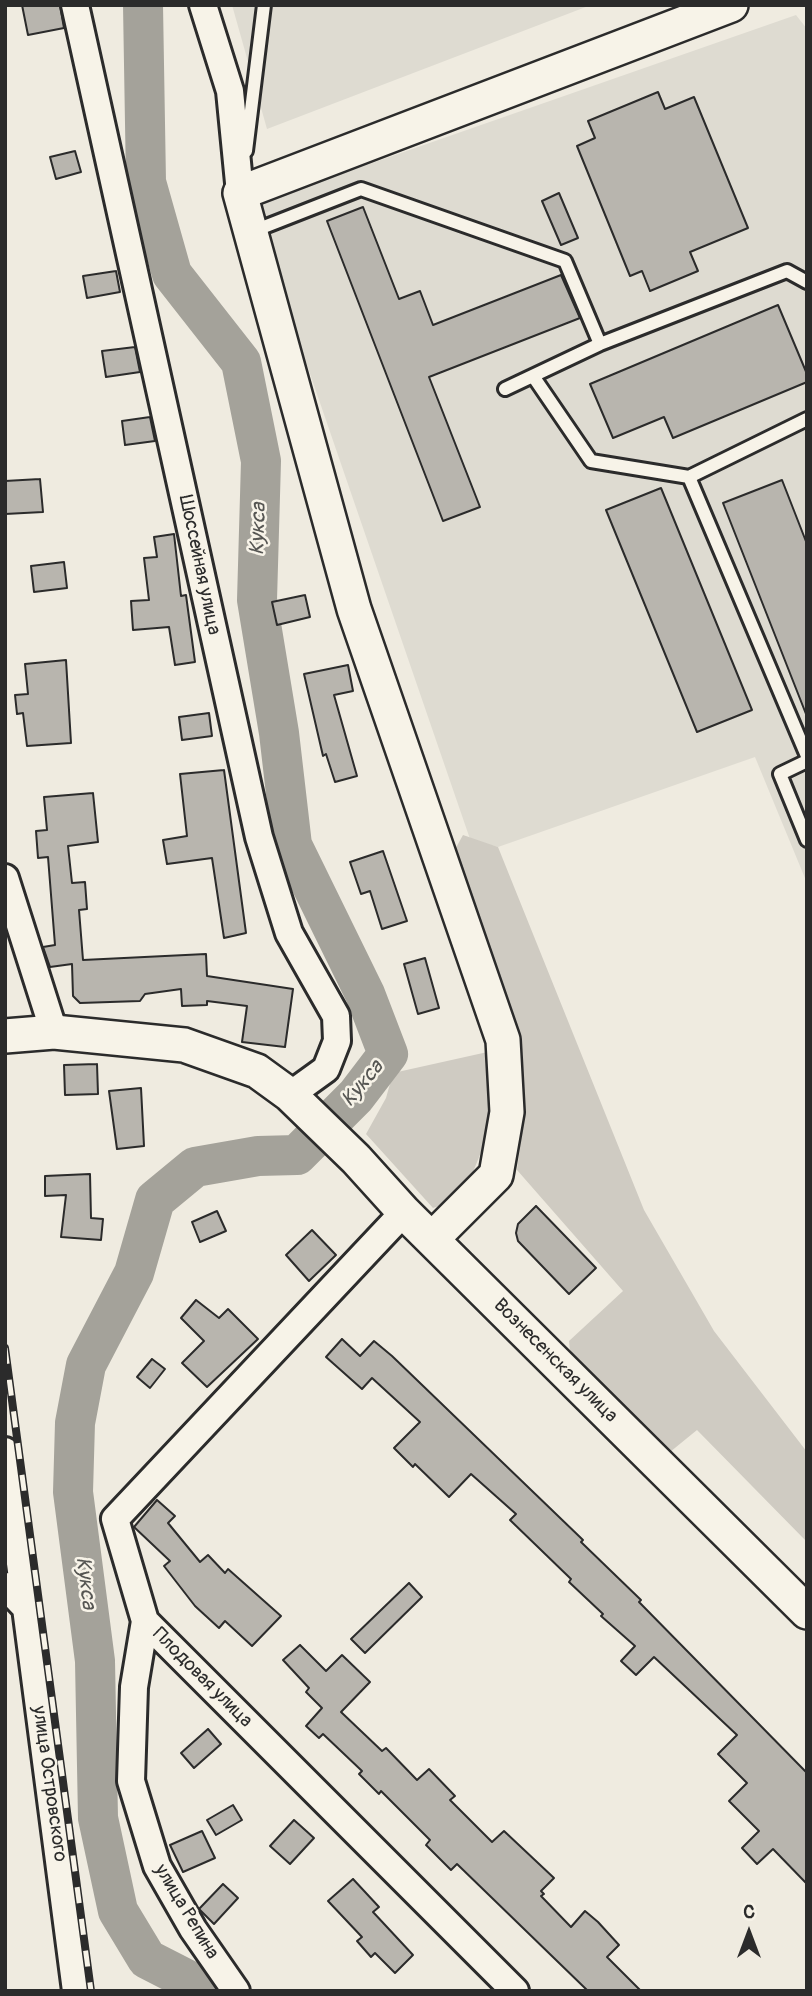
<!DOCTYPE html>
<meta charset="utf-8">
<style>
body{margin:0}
#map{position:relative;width:812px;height:1996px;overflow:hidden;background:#efebe0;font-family:Pangolin,sans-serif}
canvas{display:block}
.frame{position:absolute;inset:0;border:7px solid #2b2b2b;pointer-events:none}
.north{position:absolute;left:714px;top:1898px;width:70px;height:70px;-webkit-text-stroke:5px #f7f3e8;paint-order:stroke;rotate:0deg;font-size:19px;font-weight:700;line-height:28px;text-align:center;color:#2b2b2b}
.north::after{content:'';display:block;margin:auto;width:24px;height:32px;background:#2b2b2b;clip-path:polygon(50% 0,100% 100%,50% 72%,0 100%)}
</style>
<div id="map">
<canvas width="812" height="1996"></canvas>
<div class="frame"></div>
<div class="north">С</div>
</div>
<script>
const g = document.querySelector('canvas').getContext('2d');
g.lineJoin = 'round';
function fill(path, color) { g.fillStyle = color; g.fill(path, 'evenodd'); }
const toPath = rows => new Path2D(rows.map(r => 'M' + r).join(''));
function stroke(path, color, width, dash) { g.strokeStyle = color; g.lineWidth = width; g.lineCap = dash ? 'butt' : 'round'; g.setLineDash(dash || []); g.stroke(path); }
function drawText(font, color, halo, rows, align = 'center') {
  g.font = font + ' Pangolin,sans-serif'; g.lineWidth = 5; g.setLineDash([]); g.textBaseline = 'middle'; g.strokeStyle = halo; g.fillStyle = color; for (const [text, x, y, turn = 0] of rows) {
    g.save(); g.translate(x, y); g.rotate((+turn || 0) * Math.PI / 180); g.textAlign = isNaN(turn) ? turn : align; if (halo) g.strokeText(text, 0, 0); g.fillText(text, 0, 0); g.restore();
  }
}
fill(toPath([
 [232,5,591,5,267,129],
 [796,15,807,29,807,883,755,757,498,847,470,839,252,205]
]), '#dedbd1');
fill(toPath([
 [463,835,498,847,644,1210,714,1331,807,1452,807,1542,697,1430,670,1452,570,1351,569,1341,623,1291,517,1170,524,1115,522,1049,453,853],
 [492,1051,494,1120,471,1177,451,1202,433,1208,366,1134,386,1098,393,1073]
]), '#cfcbc2');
stroke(toPath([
 [143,5,146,182,172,274,241,362,261,461,257,600,279,733,292,845,365,994,388,1054,356,1096,297,1155,258,1156,195,1167,155,1200,134,1273,86,1365,75,1423,73,1492,95,1661,98,1818,118,1911,147,1959,192,1982,198,1991]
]), '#a4a29a', 40);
const building = toPath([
 [22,5,60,5,64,28,28,35,22,5],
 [658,92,665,109,694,97,748,228,690,252,698,271,650,291,642,271,630,276,577,146,595,138,588,121,658,92],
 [75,151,81,172,56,179,50,157,75,151],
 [559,193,578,238,561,245,542,201,559,193],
 [363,207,399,299,420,291,433,325,561,275,580,318,429,377,480,507,443,521,327,221,363,207],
 [116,271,120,292,87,298,83,276,116,271],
 [778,305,807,374,807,382,673,438,664,417,613,438,590,384,778,305],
 [135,347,140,372,106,377,102,351,135,347],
 [150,417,155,441,125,445,122,421,150,417],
 [40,479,43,512,5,514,5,481,40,479],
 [782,480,807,544,806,714,723,503,782,480],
 [661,488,752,710,697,732,606,510,661,488],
 [174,534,181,596,186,595,195,662,175,665,169,627,133,630,131,601,149,600,144,558,157,557,154,537,174,534],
 [64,562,67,588,34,592,31,566,64,562],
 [305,595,310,617,277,625,272,602,305,595],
 [66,660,71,743,27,746,23,713,17,714,15,695,28,694,25,664,66,660],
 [348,665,353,691,334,695,357,776,335,782,326,754,323,756,304,674,348,665],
 [209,713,212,736,182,740,179,717,209,713],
 [224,770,246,933,224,938,212,858,167,864,163,840,187,836,180,774,224,770],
 [93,793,98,842,68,846,72,883,85,882,87,909,79,910,83,960,206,954,207,976,293,989,285,1047,242,1042,247,1006,207,1001,207,1005,182,1006,181,989,145,994,140,1001,80,1003,73,996,72,964,50,967,43,947,55,945,48,857,38,858,36,831,47,830,44,797,93,793],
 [383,851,407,921,382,929,370,891,361,894,350,862,383,851],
 [425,958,439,1008,418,1014,404,964,425,958],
 [97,1064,98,1094,65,1095,64,1065,97,1064],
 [141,1088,144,1146,117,1149,109,1091,141,1088],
 [90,1174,91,1218,103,1219,101,1240,61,1237,66,1195,45,1196,45,1176,90,1174],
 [536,1206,596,1268,569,1294,518,1241,516,1233,518,1224,536,1206],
 [217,1211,226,1231,200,1242,192,1222,217,1211],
 [312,1230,336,1255,309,1281,286,1255,312,1230],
 [196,1300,219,1318,228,1309,258,1339,207,1387,182,1363,204,1341,181,1318,196,1300],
 [342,1339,360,1356,374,1341,392,1356,583,1540,581,1542,641,1600,639,1602,807,1773,807,1884,773,1849,757,1864,742,1848,759,1831,729,1801,747,1783,718,1754,737,1735,654,1657,636,1675,621,1661,635,1646,601,1616,603,1614,569,1582,571,1579,510,1520,516,1514,471,1474,449,1497,415,1464,413,1467,394,1448,420,1422,372,1378,362,1389,326,1357,342,1339],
 [152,1359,165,1369,150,1388,137,1377,152,1359],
 [157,1500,175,1516,168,1523,200,1562,208,1555,225,1573,228,1569,281,1616,252,1646,225,1621,219,1628,195,1606,164,1566,170,1561,134,1527,157,1500],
 [409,1583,422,1597,365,1653,351,1639,409,1583],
 [300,1645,326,1671,342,1655,370,1682,341,1712,382,1751,386,1748,417,1780,429,1769,455,1796,450,1800,492,1842,504,1831,554,1878,541,1891,544,1894,541,1896,571,1927,585,1911,598,1922,619,1945,607,1957,641,1991,588,1991,457,1864,451,1870,426,1845,430,1840,381,1791,379,1794,359,1774,362,1771,323,1734,319,1738,306,1726,322,1708,306,1692,309,1688,283,1660,300,1645],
 [208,1729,221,1744,194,1768,181,1753,208,1729],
 [233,1805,242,1820,216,1835,207,1820,233,1805],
 [294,1820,314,1838,290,1864,270,1846,294,1820],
 [202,1831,215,1858,183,1872,170,1845,202,1831],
 [353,1879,379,1907,373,1912,413,1955,395,1973,375,1953,371,1957,357,1941,362,1937,328,1901,353,1879],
 [223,1884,238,1898,214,1924,199,1909,223,1884]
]);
fill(building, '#b8b5ae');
stroke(building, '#2b2b2b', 2);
const service = toPath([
 [246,151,264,5],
 [251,232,361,189,565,261,600,344],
 [533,376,591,461,689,477,807,419],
 [505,389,600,344,787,271,807,282],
 [689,477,807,756],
 [807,761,780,774,807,840]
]);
const minor = toPath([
 [75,5,259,837,289,933,336,1016,337,1041,326,1069,290,1095],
 [203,5,230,91,240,193],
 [5,878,54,1032],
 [404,1212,115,1519,145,1621,515,1991],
 [5,1451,26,1608],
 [5,1586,26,1608,76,1991],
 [145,1621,134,1687,131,1781,157,1866,193,1929,236,1991]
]);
const tertiary = toPath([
 [5,1036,54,1032,184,1045,257,1071,290,1095,356,1159,404,1212,807,1612],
 [432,1239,496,1175,507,1112,503,1040,354,609,240,193,731,5]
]);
stroke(service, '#2b2b2b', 18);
stroke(minor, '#2b2b2b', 32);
stroke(tertiary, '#2b2b2b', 38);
stroke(service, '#f7f3e8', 12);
stroke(minor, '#f7f3e8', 26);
stroke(tertiary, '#f7f3e8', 33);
const rail = toPath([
 [5,1348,91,1991]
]);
stroke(rail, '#2b2b2b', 8);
stroke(rail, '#f7f3e8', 5, [16]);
drawText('19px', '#2b2b2b', '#f7f3e8', [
 ["Шоссейная улица",199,565,78],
 ["Вознесенская улица",555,1361,45],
 ["Плодовая улица",202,1678,45],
 ["улица Островского",49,1784,82],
 ["улица Репина",186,1912,59]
]);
drawText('italic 21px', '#555552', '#f7f3e8', [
 ["Кукса",259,529,-88],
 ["Кукса",363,1084,-50],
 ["Кукса",85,1583,83]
]);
</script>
